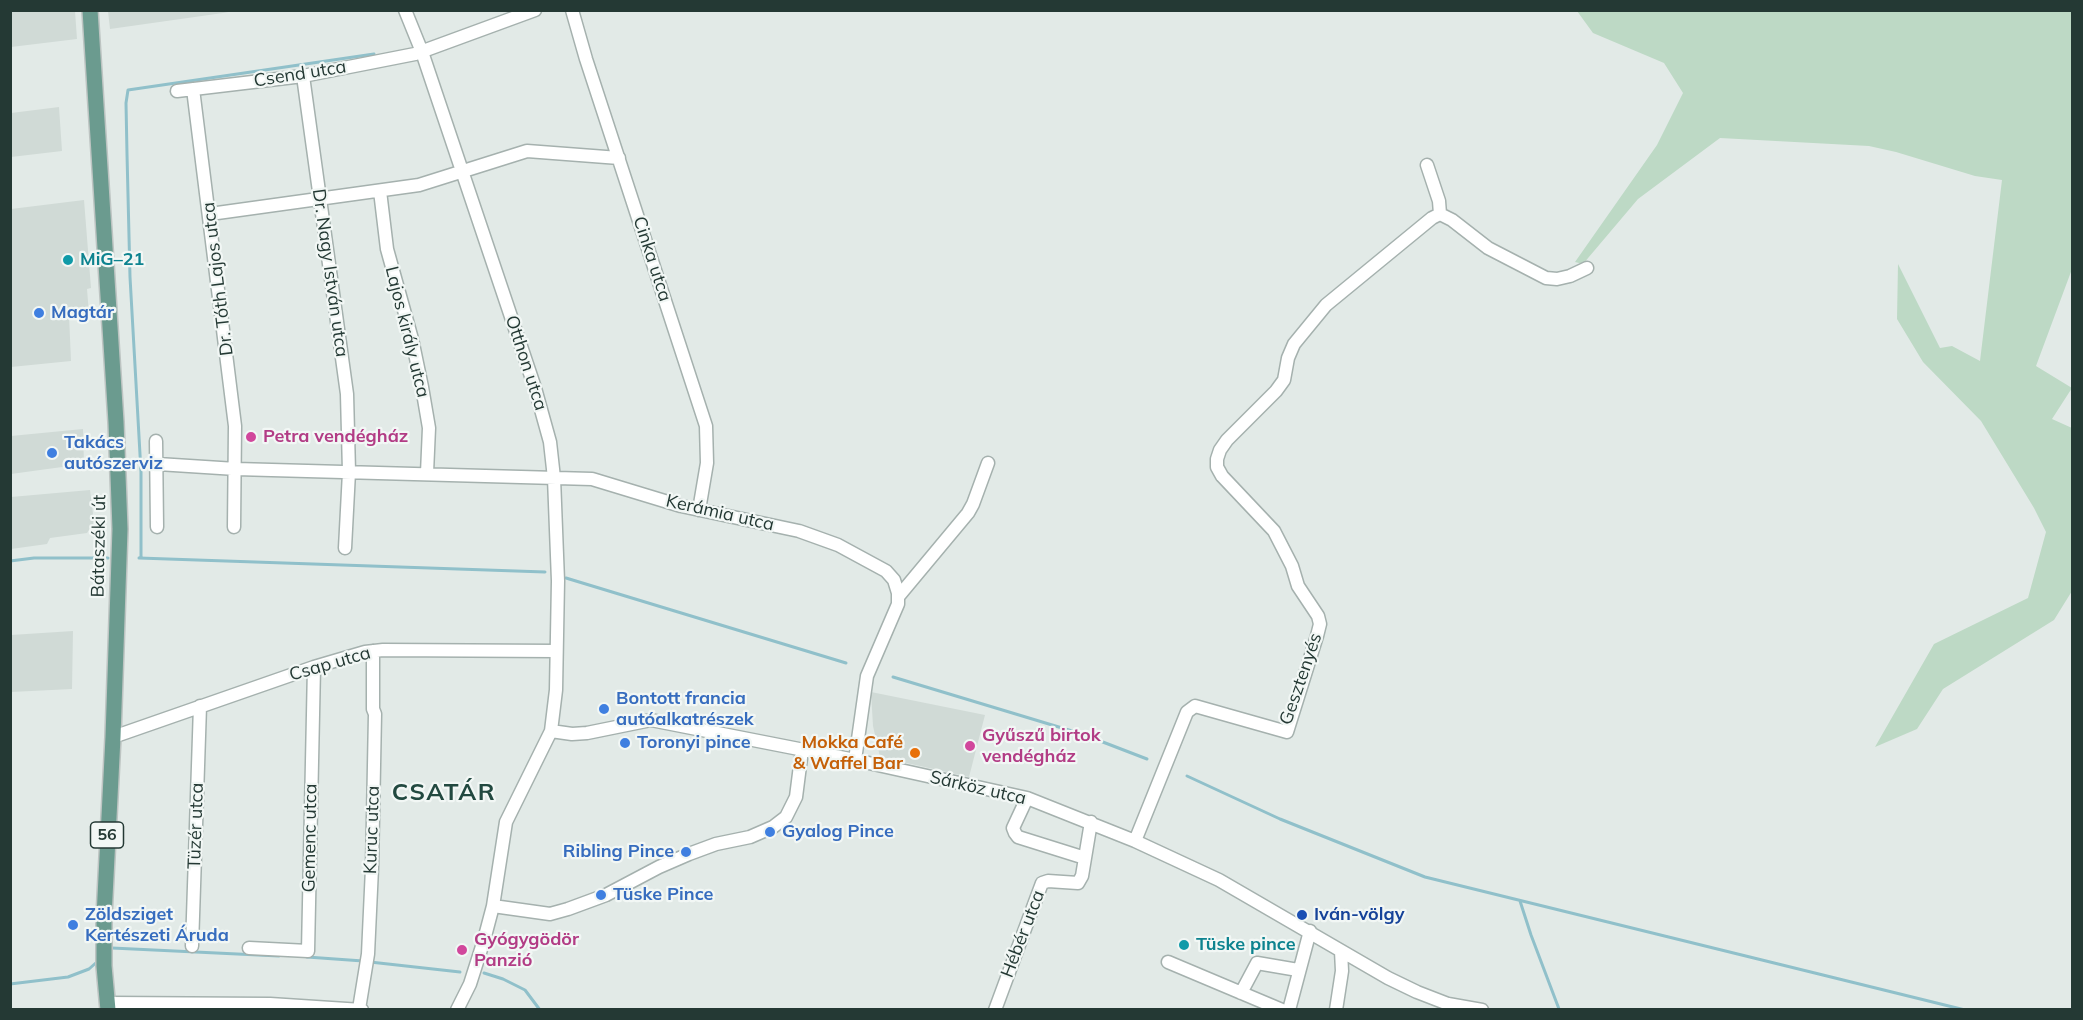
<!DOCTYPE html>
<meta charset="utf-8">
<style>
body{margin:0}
#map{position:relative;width:2083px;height:1020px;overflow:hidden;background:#e2eae7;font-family:Mulish,sans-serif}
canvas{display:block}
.frame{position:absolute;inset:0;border:12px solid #243934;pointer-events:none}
</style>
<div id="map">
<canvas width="2083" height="1020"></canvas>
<div class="frame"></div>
</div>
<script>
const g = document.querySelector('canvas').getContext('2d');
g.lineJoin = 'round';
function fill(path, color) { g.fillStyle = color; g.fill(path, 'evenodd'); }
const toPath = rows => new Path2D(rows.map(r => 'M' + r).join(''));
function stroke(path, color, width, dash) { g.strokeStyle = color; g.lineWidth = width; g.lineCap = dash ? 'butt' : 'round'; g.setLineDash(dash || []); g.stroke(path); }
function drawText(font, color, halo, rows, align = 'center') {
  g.font = font + ' Mulish,sans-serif'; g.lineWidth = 4.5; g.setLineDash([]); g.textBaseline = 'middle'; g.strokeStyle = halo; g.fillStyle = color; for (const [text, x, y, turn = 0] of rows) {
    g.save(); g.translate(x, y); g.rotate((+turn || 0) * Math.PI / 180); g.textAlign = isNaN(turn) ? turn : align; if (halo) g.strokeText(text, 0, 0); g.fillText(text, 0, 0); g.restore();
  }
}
fill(toPath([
 [10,11,75,11,77,39,11,47],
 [234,11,223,13,110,29,108,11],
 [59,107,62,151,11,157,11,113],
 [84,200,91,288,87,289,89,314,69,315,71,361,11,367,11,209],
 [83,429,84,464,11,474,11,436],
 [90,490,94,522,87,533,50,538,47,544,11,549,11,497],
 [73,631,72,689,11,692,11,635],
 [871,692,985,715,969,777,880,757,873,726]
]), '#d0dad6');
fill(toPath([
 [1737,10,2072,11,2072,269,2036,366,2072,388,2052,419,2072,428,2072,591,2054,620,1943,689,1917,729,1875,747,1934,644,2028,598,2046,532,2034,508,1981,421,1923,362,1897,319,1898,264,1940,348,1952,346,1980,361,2002,180,1975,176,1896,152,1869,146,1720,138,1638,199,1583,264,1575,262,1657,145,1683,93,1664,63,1593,33,1577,11]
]), '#bdd9c5');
stroke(toPath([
 [139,558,545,572],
 [141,558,141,472,130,277,127,154,126,103,128,90,374,54],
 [10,561,34,558,108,558],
 [566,578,846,663],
 [893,677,1082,734,1147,759],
 [1187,776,1280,819,1425,877,1965,1010],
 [1520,901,1531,935,1559,1009],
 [112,948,279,956],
 [307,957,363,961],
 [370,962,460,972],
 [484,973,503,979,525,990,540,1010],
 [10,984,68,977,89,969,98,961]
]), '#90c0ca', 3);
const minor = toPath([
 [405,10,422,52,535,388,550,442,554,478,558,581,556,690,551,731,506,822,493,906,484,940,470,984,457,1010],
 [572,10,586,59,706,426,707,463,699,510],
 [303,76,347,394,349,472,345,548],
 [193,89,235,426,234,527],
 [177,91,303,76,415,54,535,10],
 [1427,165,1439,201,1440,214],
 [380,191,387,249,412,339,422,387,429,428,427,473],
 [210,214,419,185,527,151,619,158],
 [156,441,157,527],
 [158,464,236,469,592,479,681,506,799,531,838,545,886,571,894,580,898,593,898,604,867,676,855,760],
 [898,597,968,513,973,504,988,463],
 [551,731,572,734,587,733,651,720,855,760,1027,798,1135,841,1219,880,1388,978,1417,992,1448,1004,1482,1010],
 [113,737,314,667,365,652,383,650,556,651],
 [1027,798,1013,828,1015,833,1018,837,1085,858],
 [1135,841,1187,712,1195,706,1287,732,1317,636,1320,624,1318,616,1298,586,1292,566,1274,531,1222,476,1217,467,1217,459,1220,450,1227,440,1276,391,1284,380,1288,358,1294,344,1326,305,1432,218,1440,214,1452,220,1488,248,1546,278,1557,279,1570,276,1587,268],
 [493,906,550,914,568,909,606,895,659,867,689,854,716,844,750,837,773,827,786,817,796,797,802,750],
 [192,946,200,706],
 [249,948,308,951,314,667],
 [1168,962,1282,1010],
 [1241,993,1257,963,1298,970],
 [108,1003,270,1004,362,1010],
 [359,1009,368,954,372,868,375,714,373,709,373,651],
 [995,1010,1042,883,1048,881,1078,883,1082,876,1091,822],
 [1289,1010,1310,931],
 [1336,1010,1342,971,1341,951]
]);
const major = toPath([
 [90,10,116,422,120,529,113,737,104,917,104,966,108,1010]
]);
stroke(minor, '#a5b1ae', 15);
stroke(major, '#bdc4c2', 18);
stroke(minor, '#fff', 12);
stroke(major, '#6b9b8f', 15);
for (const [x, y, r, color] of [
 [68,260,6,"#0f9aa8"],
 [39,313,6,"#3f7fe0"],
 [251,437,6,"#d1479c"],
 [52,453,6,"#3f7fe0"],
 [604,709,6,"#3f7fe0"],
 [625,743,6,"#3f7fe0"],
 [970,746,6,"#d1479c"],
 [915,753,6,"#e8710a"],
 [770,832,6,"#3f7fe0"],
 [686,852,6,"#3f7fe0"],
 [601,895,6,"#3f7fe0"],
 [1302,915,6,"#1a4fb4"],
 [73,925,6,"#3f7fe0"],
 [1184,945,6,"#0f9aa8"],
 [462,950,6,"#d1479c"]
]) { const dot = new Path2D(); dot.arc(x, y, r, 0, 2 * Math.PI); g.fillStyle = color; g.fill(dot); stroke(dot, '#f2f7f5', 2); }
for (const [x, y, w] of [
 [107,835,33]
]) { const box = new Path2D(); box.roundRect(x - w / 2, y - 13, w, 26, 4.5); g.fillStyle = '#f2f7f5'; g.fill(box); stroke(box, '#243934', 1.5); }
drawText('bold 16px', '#243934', null, [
 ["56",107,835]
]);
drawText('18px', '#243934', '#f2f7f5', [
 ["Csend utca",300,74,-9],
 ["Cinka utca",652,259,72],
 ["Dr. Nagy István utca",330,273,82],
 ["Dr. Tóth Lajos utca",218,279,-97],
 ["Lajos király utca",407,332,76],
 ["Otthon utca",526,363,72],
 ["Kerámia utca",720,513,13],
 ["Bátaszéki út",99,546,-89],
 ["Csap utca",330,664,-16],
 ["Gesztenyés",1301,679,-71],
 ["Sárköz utca",978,788,13],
 ["Tüzér utca",196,826,-88],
 ["Kuruc utca",372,830,-88],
 ["Gemenc utca",310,838,-89],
 ["Hébér utca",1023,934,-69]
]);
drawText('bold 18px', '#0d838f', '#f2f7f5', [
 ["MiG–21",80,260],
 ["Tüske pince",1196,945]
], 'left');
drawText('bold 18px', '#366cbe', '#f2f7f5', [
 ["Magtár",51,313],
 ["Takács",64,443],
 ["autószerviz",64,464],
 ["Bontott francia",616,699],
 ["autóalkatrészek",616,720],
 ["Toronyi pince",637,743],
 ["Gyalog Pince",782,832],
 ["Ribling Pince",674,852,"right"],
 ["Tüske Pince",613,895],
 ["Zöldsziget",85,915],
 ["Kertészeti Áruda",85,936]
], 'left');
drawText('bold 18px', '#b23c85', '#f2f7f5', [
 ["Petra vendégház",263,437],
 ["Gyűszű birtok",982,736],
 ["vendégház",982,757],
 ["Gyógygödör",474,940],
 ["Panzió",474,961]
], 'left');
drawText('bold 18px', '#c56008', '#f2f7f5', [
 ["Mokka Café",903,743],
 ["& Waffel Bar",903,764]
], 'right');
drawText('bold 18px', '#164399', '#f2f7f5', [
 ["Iván-völgy",1314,915]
], 'left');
g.letterSpacing = '1.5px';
drawText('bold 24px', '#224940', '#f2f7f5', [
 ["CSATÁR",444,793]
]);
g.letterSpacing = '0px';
</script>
